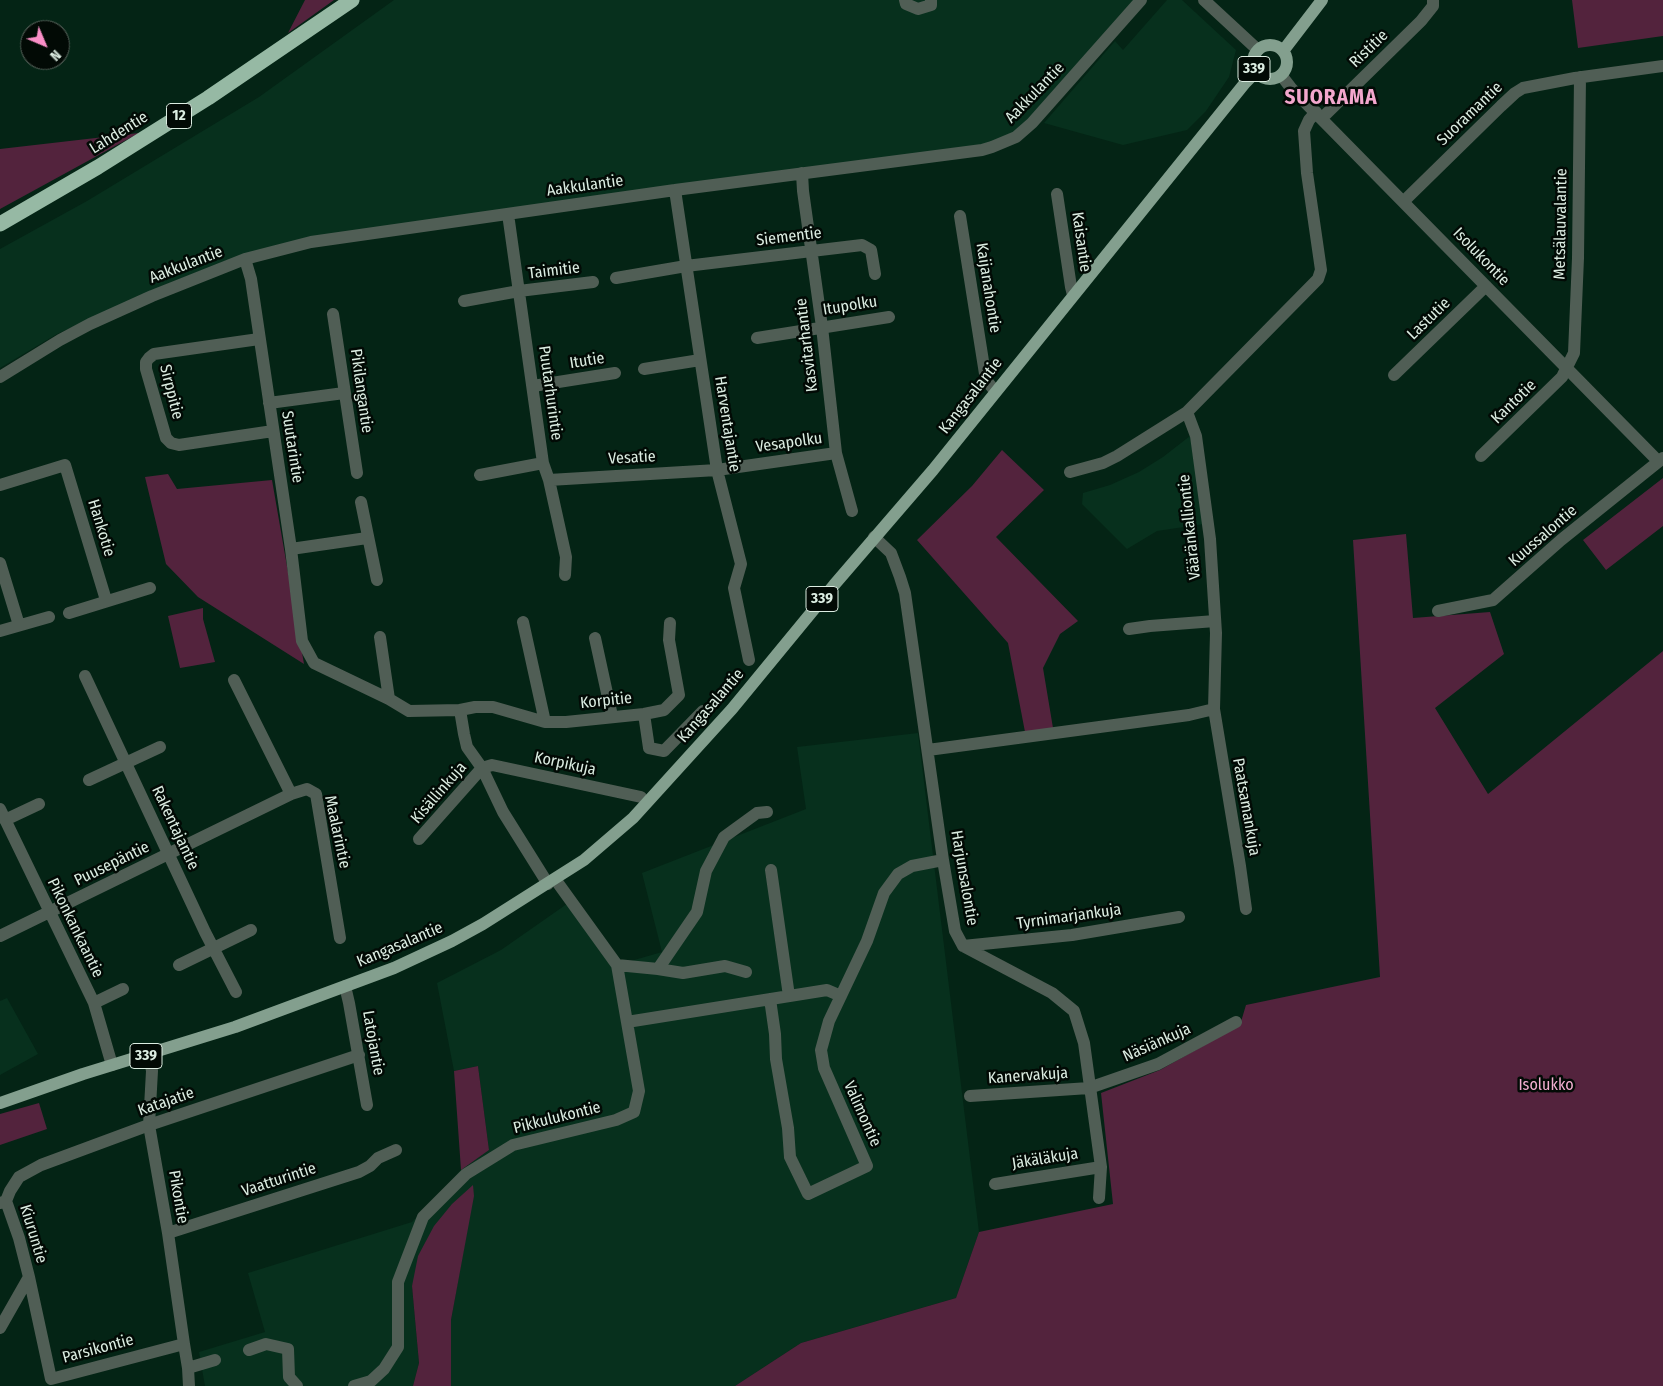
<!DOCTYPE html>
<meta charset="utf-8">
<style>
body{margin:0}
#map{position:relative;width:1663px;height:1386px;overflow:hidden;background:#042415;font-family:"Fira Sans Condensed",sans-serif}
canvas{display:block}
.north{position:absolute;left:20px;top:20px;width:50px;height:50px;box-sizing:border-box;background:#020a05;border:1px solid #59655d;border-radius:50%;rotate:135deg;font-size:14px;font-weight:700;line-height:20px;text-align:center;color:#dcede2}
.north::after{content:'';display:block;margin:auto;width:18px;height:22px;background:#fa8fc7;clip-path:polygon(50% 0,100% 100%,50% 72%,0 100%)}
</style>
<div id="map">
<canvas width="1663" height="1386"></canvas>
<div class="north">N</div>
</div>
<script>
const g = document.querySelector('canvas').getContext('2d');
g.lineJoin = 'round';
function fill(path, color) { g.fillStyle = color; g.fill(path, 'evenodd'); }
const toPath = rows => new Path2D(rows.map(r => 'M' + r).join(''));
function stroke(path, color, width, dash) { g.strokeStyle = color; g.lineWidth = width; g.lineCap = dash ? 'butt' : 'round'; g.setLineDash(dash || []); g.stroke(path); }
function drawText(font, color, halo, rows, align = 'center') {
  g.font = font + ' "Fira Sans Condensed",sans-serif'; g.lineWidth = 5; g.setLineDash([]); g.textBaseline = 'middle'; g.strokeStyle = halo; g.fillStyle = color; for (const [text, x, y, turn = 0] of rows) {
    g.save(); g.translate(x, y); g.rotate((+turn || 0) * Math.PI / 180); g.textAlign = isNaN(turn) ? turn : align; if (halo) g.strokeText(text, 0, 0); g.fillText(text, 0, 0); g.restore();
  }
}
fill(toPath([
 [394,0,1141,0,1032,123,992,147,245,255,171,282,57,334,0,368,0,249,87,201,259,97],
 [1167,0,1182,0,1236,50,1229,77,1206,111,1187,130,1123,145,1044,123,1115,41,1123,50],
 [1190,436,1204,524,1157,531,1127,549,1082,504,1083,493,1110,485,1139,472,1163,457],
 [918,733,979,1232,956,1298,801,1343,735,1386,451,1386,451,1320,473,1196,473,1186,412,1286,419,1363,413,1386,205,1386,199,1352,265,1332,248,1273,412,1222,461,1170,489,1150,478,1066,454,1071,437,983,501,950,574,899,617,965,662,952,642,873,806,809,797,747],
 [7,998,38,1054,0,1075,0,1001]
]), '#07301d');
fill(toPath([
 [305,0,334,0,288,33],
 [1572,0,1663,0,1663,36,1578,48],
 [139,133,64,174,0,209,0,149],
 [1002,450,1044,490,996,537,1078,621,1060,634,1043,668,1053,728,1025,732,1008,643,917,540,972,486],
 [168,474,177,489,272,480,304,664,198,597,166,564,145,477],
 [1663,478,1663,526,1606,570,1583,540],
 [1406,534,1413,618,1490,612,1504,654,1435,708,1488,794,1663,651,1663,1386,735,1386,801,1343,956,1298,979,1232,1113,1204,1101,1093,1160,1070,1240,1025,1246,1005,1380,977,1353,540],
 [203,608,203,619,215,662,180,668,168,616],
 [478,1066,489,1150,461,1170,454,1071],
 [39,1103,47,1129,0,1145,0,1114],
 [473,1185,474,1196,451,1320,451,1386,413,1386,419,1363,412,1286,418,1256,434,1226,452,1204]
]), '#53233d');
stroke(toPath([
 [905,0,906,4,918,9,931,5,931,0],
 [1204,0,1258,50],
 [1281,75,1291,88,1658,461],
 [1322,118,1421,21,1433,6,1433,0],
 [802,173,803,191,822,327,836,453,852,511],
 [675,190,717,470,741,564,734,588,749,660],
 [1057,194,1071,287,1073,295],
 [1404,201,1501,106,1515,93,1523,88,1575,78,1663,66],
 [508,214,543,463,549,480,566,557,565,575],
 [960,216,986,380,995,391],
 [245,259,251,279,291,549,302,641,314,663,389,699,409,711,460,710,464,734,467,747,482,768,503,812,548,884],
 [616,278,686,266,862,245,871,250,875,274],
 [464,301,519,291,593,282],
 [333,314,357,473],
 [757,338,889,317],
 [259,339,154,354,149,358,146,362,146,369,166,438,171,443,179,445,273,431],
 [644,369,700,360],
 [1394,375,1486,286],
 [0,377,60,340,90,324,152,296,245,259,311,242,675,190,982,150,992,147,1016,137,1032,123,1141,0],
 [533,386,615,373],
 [269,403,344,393],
 [1481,456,1562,377,1574,353,1578,258,1580,77],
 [1070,472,1103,463,1117,456,1187,412],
 [480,475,543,463],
 [549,480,717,470,836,453],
 [0,485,65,465,106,600],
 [361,502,377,580],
 [874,537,891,553,900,577,905,593,943,860,955,931,963,946,1052,993,1074,1011,1084,1043,1101,1167,1099,1198],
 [291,549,367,538],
 [0,563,19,625],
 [1438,611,1493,600,1561,540,1663,458],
 [69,613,150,588],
 [523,622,545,722],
 [1129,629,1150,626,1215,621],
 [0,631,49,617],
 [380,637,389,699],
 [595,638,612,716],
 [85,676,205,932,236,992],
 [234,680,291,794,307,789,316,794,340,938],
 [460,710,475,707,493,707,545,722,566,722,644,714,664,710,679,695,669,640,670,623],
 [644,714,649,748,664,751,703,711],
 [928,750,1189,715,1214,709],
 [89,780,160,747],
 [0,809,94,1003,112,1065],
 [5,820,39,804],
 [419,839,482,768,492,765,641,797],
 [771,870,789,996],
 [1246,909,1240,866,1214,709,1216,633,1210,539,1196,436,1187,412,1318,279,1321,270,1307,173,1304,131,1309,120,1316,112],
 [0,936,291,794],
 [963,946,1072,935,1179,917],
 [179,965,251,930],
 [617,965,658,969,683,973,725,966,746,972],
 [658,969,697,912,706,871,724,837,757,813,767,812],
 [345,986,349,1003,367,1105],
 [770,999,775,1034,776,1059,788,1128,790,1157,808,1194,867,1166,824,1068,821,1050,829,1021,867,941,884,893,898,874,912,866,943,860],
 [94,1003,123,989],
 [627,1022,827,990,841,996],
 [149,1055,152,1071,149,1125,168,1233,184,1344],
 [970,1096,1089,1088,1158,1064,1236,1022],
 [995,1184,1101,1167],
 [0,1203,6,1201,10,1191,19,1177,41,1165,149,1125,359,1055],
 [168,1233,359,1172,370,1166,378,1158,396,1150],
 [29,1277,51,1379,184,1344,188,1368,189,1386],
 [0,1328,29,1277,19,1238,6,1201],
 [249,1350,266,1344,288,1349,289,1377,297,1386],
 [188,1368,215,1360],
 [354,1386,371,1381,384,1369,398,1347,398,1282,423,1217,466,1174,513,1145,616,1120,634,1112,639,1091,617,965,555,879]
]), '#505e55', 12);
stroke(toPath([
 '1253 62a17 17 0 1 1 34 0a17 17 0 1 1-34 0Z',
 [1283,51,1322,0],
 [0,1103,83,1074,235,1027,394,968,452,941,483,924,584,860,633,818,732,709,834,585,933,470,1245,83,1256,72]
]), '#839f8e', 12);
stroke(toPath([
 [0,224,98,167,208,98,352,0]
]), '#96b9a4', 15);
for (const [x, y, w] of [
 [1254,69,32],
 [179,116,25],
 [822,599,32],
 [146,1056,32]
]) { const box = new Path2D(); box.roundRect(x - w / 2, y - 12.5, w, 25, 4); g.fillStyle = '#020a05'; g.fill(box); stroke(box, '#dcede2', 1); }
drawText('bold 15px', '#dcede2', null, [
 ["339",1254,69],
 ["12",179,116],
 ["339",822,599],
 ["339",146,1056]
]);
drawText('16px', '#dcede2', '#020a05', [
 ["Ristitie",1369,49,-44],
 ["Aakkulantie",1035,93,-46],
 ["Suoramantie",1470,114,-44],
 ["Lahdentie",119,133,-32],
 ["Aakkulantie",585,186,-8],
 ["Metsälauvalantie",1561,224,-89],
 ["Siementie",789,237,-7],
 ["Kaisantie",1081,242,82],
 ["Isolukontie",1481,257,46],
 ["Aakkulantie",186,265,-21],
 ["Taimitie",554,271,-7],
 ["Kaijanahontie",988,288,81],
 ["Itupolku",850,306,-9],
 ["Lastutie",1429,319,-44],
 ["Kasvitarhantie",807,345,-97],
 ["Itutie",587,361,-9],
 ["Pikilangantie",361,391,82],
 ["Sirppitie",171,392,76],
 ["Puutarhurintie",550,393,82],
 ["Kangasalantie",971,396,-52],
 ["Kantotie",1514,402,-44],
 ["Harventajantie",727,424,81],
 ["Vesapolku",789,443,-8],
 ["Suutarintie",292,447,81],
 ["Vesatie",632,458,-3],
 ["Vääränkalliontie",1190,527,-96],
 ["Hankotie",101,528,73],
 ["Kuussalontie",1543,536,-41],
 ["Korpitie",606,701,-6],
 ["Kangasalantie",711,706,-49],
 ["Korpikuja",565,764,12],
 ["Kisällinkuja",439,793,-49],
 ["Paatsamankuja",1246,807,80],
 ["Rakentajantie",175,828,65],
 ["Maalarintie",337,832,78],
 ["Puusepäntie",112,864,-26],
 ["Harjunsalontie",964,878,80],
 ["Tyrnimarjankuja",1069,917,-8],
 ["Pikonkankaantie",75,928,64],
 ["Kangasalantie",400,945,-23],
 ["Latojantie",373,1043,80],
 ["Näsiänkuja",1157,1043,-24],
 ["Kanervakuja",1028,1076,-4],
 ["Katajatie",166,1102,-19],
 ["Valimontie",862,1114,66],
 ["Pikkulukontie",557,1118,-14],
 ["Jäkäläkuja",1045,1159,-9],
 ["Vaatturintie",279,1180,-18],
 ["Pikontie",178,1197,80],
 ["Kiuruntie",33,1234,73],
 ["Parsikontie",98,1349,-15]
]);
drawText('16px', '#f3afd1', '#020a05', [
 ["Isolukko",1546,1086]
]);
g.letterSpacing = '1px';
drawText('bold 21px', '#f3a7cd', '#020a05', [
 ["SUORAMA",1331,98]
]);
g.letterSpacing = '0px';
</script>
